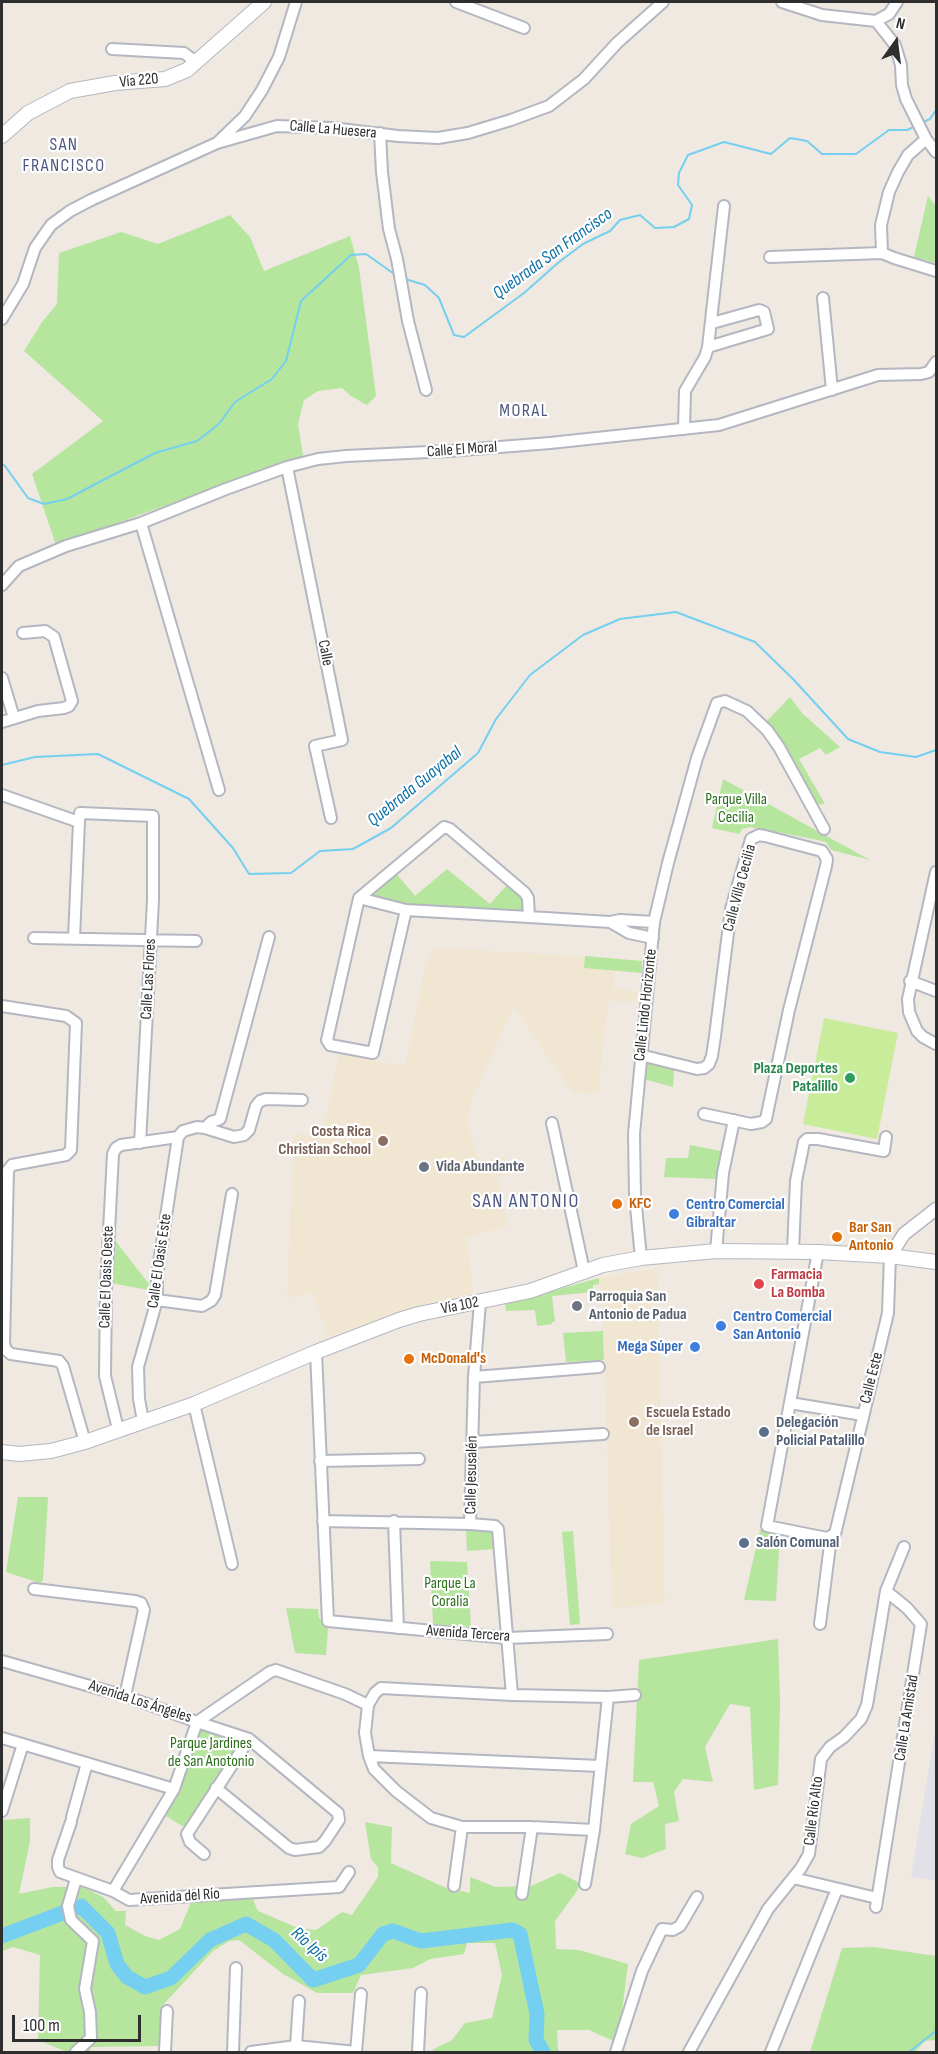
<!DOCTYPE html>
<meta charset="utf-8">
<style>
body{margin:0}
#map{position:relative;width:938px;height:2054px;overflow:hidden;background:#efe9e1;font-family:"Sofia Sans Condensed",sans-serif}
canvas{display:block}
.frame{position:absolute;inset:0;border:3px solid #2e2e2e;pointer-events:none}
.north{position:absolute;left:866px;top:12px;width:60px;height:60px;-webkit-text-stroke:4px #fff;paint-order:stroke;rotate:14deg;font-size:16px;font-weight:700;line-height:24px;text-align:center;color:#2e2e2e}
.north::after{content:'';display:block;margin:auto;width:21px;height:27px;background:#2e2e2e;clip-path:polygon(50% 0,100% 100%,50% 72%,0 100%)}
.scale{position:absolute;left:12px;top:2015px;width:129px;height:27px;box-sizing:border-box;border:3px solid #2e2e2e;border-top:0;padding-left:8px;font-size:18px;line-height:21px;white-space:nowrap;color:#2e2e2e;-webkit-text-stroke:4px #fff;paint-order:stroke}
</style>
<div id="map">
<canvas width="938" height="2054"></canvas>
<div class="frame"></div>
<div class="north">N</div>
<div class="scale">100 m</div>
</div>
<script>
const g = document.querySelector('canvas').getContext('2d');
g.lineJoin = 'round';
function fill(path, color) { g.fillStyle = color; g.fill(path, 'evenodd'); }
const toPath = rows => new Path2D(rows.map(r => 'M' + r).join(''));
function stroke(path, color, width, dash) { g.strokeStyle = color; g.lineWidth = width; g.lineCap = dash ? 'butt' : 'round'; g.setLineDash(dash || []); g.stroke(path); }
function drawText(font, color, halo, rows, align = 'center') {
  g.font = font + ' "Sofia Sans Condensed",sans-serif'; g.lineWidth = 4.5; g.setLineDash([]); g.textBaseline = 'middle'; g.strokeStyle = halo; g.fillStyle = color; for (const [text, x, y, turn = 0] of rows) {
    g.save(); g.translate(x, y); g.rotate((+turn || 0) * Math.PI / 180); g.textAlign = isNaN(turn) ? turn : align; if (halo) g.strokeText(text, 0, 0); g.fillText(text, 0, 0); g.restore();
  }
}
fill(toPath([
 [936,1725,936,1880,911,1877]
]), '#e3e1e8');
fill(toPath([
 [434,948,585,956,584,968,614,971,613,988,639,992,638,1002,608,1001,598,1094,573,1093,514,1007,471,1101,467,1121,479,1161,507,1157,510,1174,497,1177,508,1226,466,1237,474,1294,409,1310,328,1336,312,1292,287,1298,294,1134,319,1136,327,1112,339,1054,405,1066,425,966],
 [657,1268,665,1604,612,1608,603,1317,599,1278]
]), '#f0e6d1');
fill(toPath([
 [928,196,936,206,936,263,914,257],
 [230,215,250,237,264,271,350,236,359,268,376,396,367,405,351,396,342,388,318,391,304,400,298,424,303,456,56,545,32,474,103,421,24,351,42,322,57,304,59,253,121,232,158,244],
 [790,697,802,713,840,747,826,755,820,748,799,759,825,804,816,805,789,758,789,751,767,721],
 [723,779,870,860,831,850,826,842,813,839,750,827,742,829,739,834,712,828],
 [447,869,490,904,508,884,523,896,525,905,523,909,518,912,412,907,367,896,395,872,415,896],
 [585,956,642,961,642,973,584,968],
 [645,1063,674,1070,673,1087,643,1079],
 [690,1145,721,1151,716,1179,664,1177,666,1158,688,1158],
 [113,1238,149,1284,148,1290,111,1283],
 [599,1278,599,1284,593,1285,593,1292,552,1296,555,1322,552,1322,552,1324,537,1326,535,1310,506,1311,505,1304],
 [603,1331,604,1360,566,1362,563,1333],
 [18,1497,48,1497,43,1580,40,1583,6,1572],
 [466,1530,490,1530,494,1532,495,1549,467,1551],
 [760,1530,780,1534,776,1601,744,1600],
 [573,1531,580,1624,570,1625,562,1532],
 [430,1561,467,1562,471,1627,433,1624],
 [286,1608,318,1609,319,1618,328,1627,326,1655,295,1653],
 [778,1639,780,1703,778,1785,754,1790,750,1707,730,1704,705,1747,713,1782,683,1779,674,1792,679,1821,665,1824,666,1849,642,1858,625,1854,631,1824,659,1806,653,1782,633,1782,639,1660],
 [199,1728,242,1741,184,1827,166,1816,182,1781],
 [30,1818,30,1841,19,1894,52,1887,83,1887,103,1897,116,1911,126,1911,125,1925,145,1936,159,1940,180,1929,193,1897,251,1895,258,1911,298,1928,316,1930,342,1912,352,1915,378,1877,378,1868,371,1859,365,1822,392,1827,391,1863,444,1887,470,1893,470,1877,496,1887,531,1886,560,1873,582,1884,555,1921,556,1949,579,1950,628,1964,618,2043,589,2030,557,2030,558,2050,561,2052,438,2052,432,2050,452,2040,465,2023,492,2018,502,1975,495,1943,467,1943,464,1954,430,1959,413,1968,361,1975,353,1993,317,1993,283,1974,239,1940,229,1941,213,1951,161,2007,159,2046,91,2047,90,2052,67,2052,38,2040,40,1955,13,1947,2,1951,2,1820],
 [874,1947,936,1956,936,2040,925,2041,915,2052,810,2052,842,1948]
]), '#b6e59e');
fill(toPath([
 [824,1018,898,1033,877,1139,803,1124]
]), '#c9ec9a');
stroke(toPath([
 [921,123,930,119,936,110],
 [405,279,425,285,439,298,454,335,464,337,524,293,559,262,583,244,610,231,620,220,640,215,655,228,674,227,689,219,692,205,678,185,679,173,688,155,724,142,771,154,790,138,807,141,822,154,856,154,889,130,907,130,916,126],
 [2,464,5,466,28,498,44,504,67,499,155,453,197,441,219,424,235,402,272,379,286,361,301,301,351,255,366,254,397,276],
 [2,765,35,757,98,754,189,799,233,848,249,874,291,873,320,851,353,849,391,828,478,753,496,719,530,675,583,635,620,619,676,612,755,642,793,679,848,739,880,752,916,757,936,750],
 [909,2052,936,2031]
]), '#75cff0', 2);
stroke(toPath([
 [2,1936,81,1906,108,1933,117,1964,127,1977,145,1987,171,1978,210,1940,246,1924,274,1940,313,1980,359,1965,383,1934,393,1931,421,1941,512,1930,520,1934,537,2014,536,2040,543,2052]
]), '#75cff0', 15);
const minor = toPath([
 [456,2,524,28],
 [782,2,822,15,876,21,889,14,897,2],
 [876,21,895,45,901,65,902,85,906,99,926,139,908,155,898,172,889,192,881,225,882,253,894,258,936,271],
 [112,49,184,53,196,62],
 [380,133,382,172,389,229,397,259,408,321,426,390],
 [926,139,936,152],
 [219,141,245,116,262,90,279,57,296,2],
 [770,257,882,253],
 [823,298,832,390],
 [2,319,23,284,35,248,51,225,70,211,91,200,217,143,277,126,332,128,398,136,438,138,468,133,511,120,549,106,584,79,617,43,663,2],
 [708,347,768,329,764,312,759,310,712,323],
 [684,429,685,391,705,357,708,347,724,206],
 [287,467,342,740,315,746,331,818],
 [141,523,219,790],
 [2,585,19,566,66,546,141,523,226,489,287,467,318,459,346,456,449,451,550,443,719,425,878,375,921,374,929,372,936,362],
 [2,678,14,718],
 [2,722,38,711,64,708,69,706,72,701,54,637,45,631,23,633],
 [2,795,79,822,80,813,153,816,153,900,140,1143],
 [936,872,908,999,909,1012,917,1031,923,1037,936,1044],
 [359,898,406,910,529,917],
 [406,910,373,1053,330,1045,327,1040,359,898,444,827,450,829,525,893,528,898,529,917,610,922,620,920,654,922],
 [610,922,629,933,653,938],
 [34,938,196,941],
 [74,938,79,822],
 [910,981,936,991],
 [2,1006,66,1016,76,1023,71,1150,66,1155,12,1165,8,1170,4,1343,6,1350,11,1354,59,1361,63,1366,85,1442],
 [640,1055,697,1069,704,1068,709,1064,712,1056,715,1036,731,909,751,839,759,835,765,836,822,851,827,859,826,866,789,1010,766,1119,762,1122,751,1124,704,1114],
 [552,1123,584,1271],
 [205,1128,234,1137,244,1135,249,1130,256,1106,260,1101,266,1099,302,1100],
 [178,1137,183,1131,197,1127,205,1128,211,1122,220,1119,269,937],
 [716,1251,723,1173,734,1120],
 [793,1251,796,1181,804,1142,807,1139,818,1139,884,1151,886,1137],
 [818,1252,767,1526,827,1538,835,1534,888,1313,890,1256],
 [641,1258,635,1196,634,1134,654,922,668,863,697,758,717,703,725,701,747,711,767,730,779,747,824,829],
 [157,1300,202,1306,211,1301,215,1295,232,1194],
 [480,1302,474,1377,470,1524,495,1526,498,1529,512,1695],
 [316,1352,328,1621,507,1638,607,1634],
 [474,1377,599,1367],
 [790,1403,863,1415],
 [194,1404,232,1564],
 [118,1429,105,1376,106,1289,113,1154,116,1148,121,1145,178,1137,157,1276,157,1300,138,1367,139,1399,143,1421],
 [473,1442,603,1434],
 [320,1461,419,1459],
 [323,1521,470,1524],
 [394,1521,398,1628],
 [34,1589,135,1601,141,1603,144,1610,125,1696],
 [820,1624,831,1537],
 [2,1661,125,1696,197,1722,270,1672,276,1670,345,1694,368,1705],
 [2,1738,174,1789],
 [369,1756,600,1766],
 [2,1811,23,1744],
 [72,1817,87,1763],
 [71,1822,58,1860,58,1867,60,1872,113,1891,129,1900,339,1887,349,1872],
 [594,1830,532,1827,462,1827,431,1818,396,1791,374,1769,369,1756,365,1733,368,1705,375,1693,381,1688,512,1695,608,1697,635,1695],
 [204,1854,190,1842,187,1834,249,1739],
 [793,1878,877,1898],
 [76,1879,68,1906,71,1920,93,1941,85,1989,90,2012,91,2038,76,2052],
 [585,1884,594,1830,608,1697],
 [454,1886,462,1827],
 [113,1891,174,1789,197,1722,249,1739,338,1813,339,1820,325,1841,319,1847,295,1850,289,1848,216,1788],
 [522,1894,532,1827],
 [876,1907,921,1624,907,1608,886,1591],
 [296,2046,299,2001],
 [165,2052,167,2011],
 [233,2052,236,1968],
 [251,2052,296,2046,356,2052,361,1994],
 [418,2052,421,1993],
 [616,2052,642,1971,658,1937,662,1929,673,1930,680,1926,697,1897],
 [689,2052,768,1909,801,1868,809,1854,821,1759,830,1747,844,1737,861,1719,867,1705,886,1591,904,1547],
 [771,2052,837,1889]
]);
const tertiary = toPath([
 [890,1256,904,1234,936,1209]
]);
const secondary = toPath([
 [2,136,28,113,70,91,115,83,165,79,187,70,264,2],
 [2,1452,19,1454,51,1451,85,1442,194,1404,316,1352,399,1320,419,1314,530,1291,603,1265,641,1258,716,1251,818,1252,890,1256,936,1262]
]);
stroke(minor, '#b4b7c1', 14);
stroke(tertiary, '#b4b7c1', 15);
stroke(secondary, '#b4b7c1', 16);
stroke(minor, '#fff', 10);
stroke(tertiary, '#fff', 12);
stroke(secondary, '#fff', 14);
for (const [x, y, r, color] of [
 [850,1078,6,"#2e9e5b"],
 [383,1141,6,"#8d6e63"],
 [424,1167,6,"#6b7280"],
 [617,1204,6,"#e8710a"],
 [674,1214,6,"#3f7fe0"],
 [837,1237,6,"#e8710a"],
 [759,1284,6,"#e0444e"],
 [577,1306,6,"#6b7280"],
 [721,1326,6,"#3f7fe0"],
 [695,1347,6,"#3f7fe0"],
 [409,1359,6,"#e8710a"],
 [634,1422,6,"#8d6e63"],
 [764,1432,6,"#5c6f8a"],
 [744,1543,6,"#5c6f8a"]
]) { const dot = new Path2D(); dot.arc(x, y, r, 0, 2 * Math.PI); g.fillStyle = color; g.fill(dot); stroke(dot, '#fff', 2); }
drawText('16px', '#2e2e2e', '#fff', [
 ["Vía 220",139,81,-6],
 ["Calle La Huesera",333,130,5],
 ["Calle El Moral",462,450,-4],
 ["Calle",325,653,79],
 ["Calle Villa Cecilia",740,888,-75],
 ["Calle Las Flores",149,979,-87],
 ["Calle Lindo Horizonte",646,1005,-84],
 ["Calle El Oasis Este",160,1261,-82],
 ["Calle El Oasis Oeste",107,1277,-88],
 ["Vía 102",460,1306,-11],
 ["Calle Este",872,1378,-76],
 ["Calle Jesusalén",472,1475,-89],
 ["Avenida Tercera",468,1634,4],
 ["Avenida Los Ángeles",140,1702,18],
 ["Calle La Amistad",907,1718,-81],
 ["Calle Río Alto",814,1811,-83],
 ["Avenida del Río",180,1897,-4]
]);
drawText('16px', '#2c6e1b', '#fff', [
 ["Parque Villa",736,800],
 ["Cecilia",736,818],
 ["Parque La",450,1584],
 ["Coralia",450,1602],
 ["Parque Jardines",211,1744],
 ["de San Anotonio",211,1762]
]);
drawText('bold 16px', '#27864d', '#fff', [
 ["Plaza Deportes",838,1069],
 ["Patalillo",838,1087]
], 'right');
drawText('bold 16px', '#785e54', '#fff', [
 ["Costa Rica",371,1132],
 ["Christian School",371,1150],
 ["Escuela Estado",646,1413,"left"],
 ["de Israel",646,1431,"left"]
], 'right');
drawText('bold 16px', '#5b616d', '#fff', [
 ["Vida Abundante",436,1167],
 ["Parroquia San",589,1297],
 ["Antonio de Padua",589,1315]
], 'left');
drawText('bold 16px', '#c56008', '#fff', [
 ["KFC",629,1204],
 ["Bar San",849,1228],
 ["Antonio",849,1246],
 ["McDonald's",421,1359]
], 'left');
drawText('bold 16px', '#366cbe', '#fff', [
 ["Centro Comercial",686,1205],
 ["Gibraltar",686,1223],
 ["Centro Comercial",733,1317],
 ["San Antonio",733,1335],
 ["Mega Súper",683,1347,"right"]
], 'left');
drawText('bold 16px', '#be3a42', '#fff', [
 ["Farmacia",771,1275],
 ["La Bomba",771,1293]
], 'left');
drawText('bold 16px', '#4e5e75', '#fff', [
 ["Delegación",776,1423],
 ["Policial Patalillo",776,1441],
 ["Salón Comunal",756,1543]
], 'left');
g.letterSpacing = '1.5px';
drawText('18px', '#4d5680', '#fff', [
 ["SAN",64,145],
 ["FRANCISCO",64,166],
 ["MORAL",524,411]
]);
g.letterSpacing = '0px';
drawText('italic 18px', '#0d6fa3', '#fff', [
 ["Quebrada San Francisco",553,254,-36],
 ["Quebrada Guayabal",415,787,-39],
 ["Río Ipís",309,1945,42]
]);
g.letterSpacing = '1.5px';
drawText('20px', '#4d5680', '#fff', [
 ["SAN ANTONIO",526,1202]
]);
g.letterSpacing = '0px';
</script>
